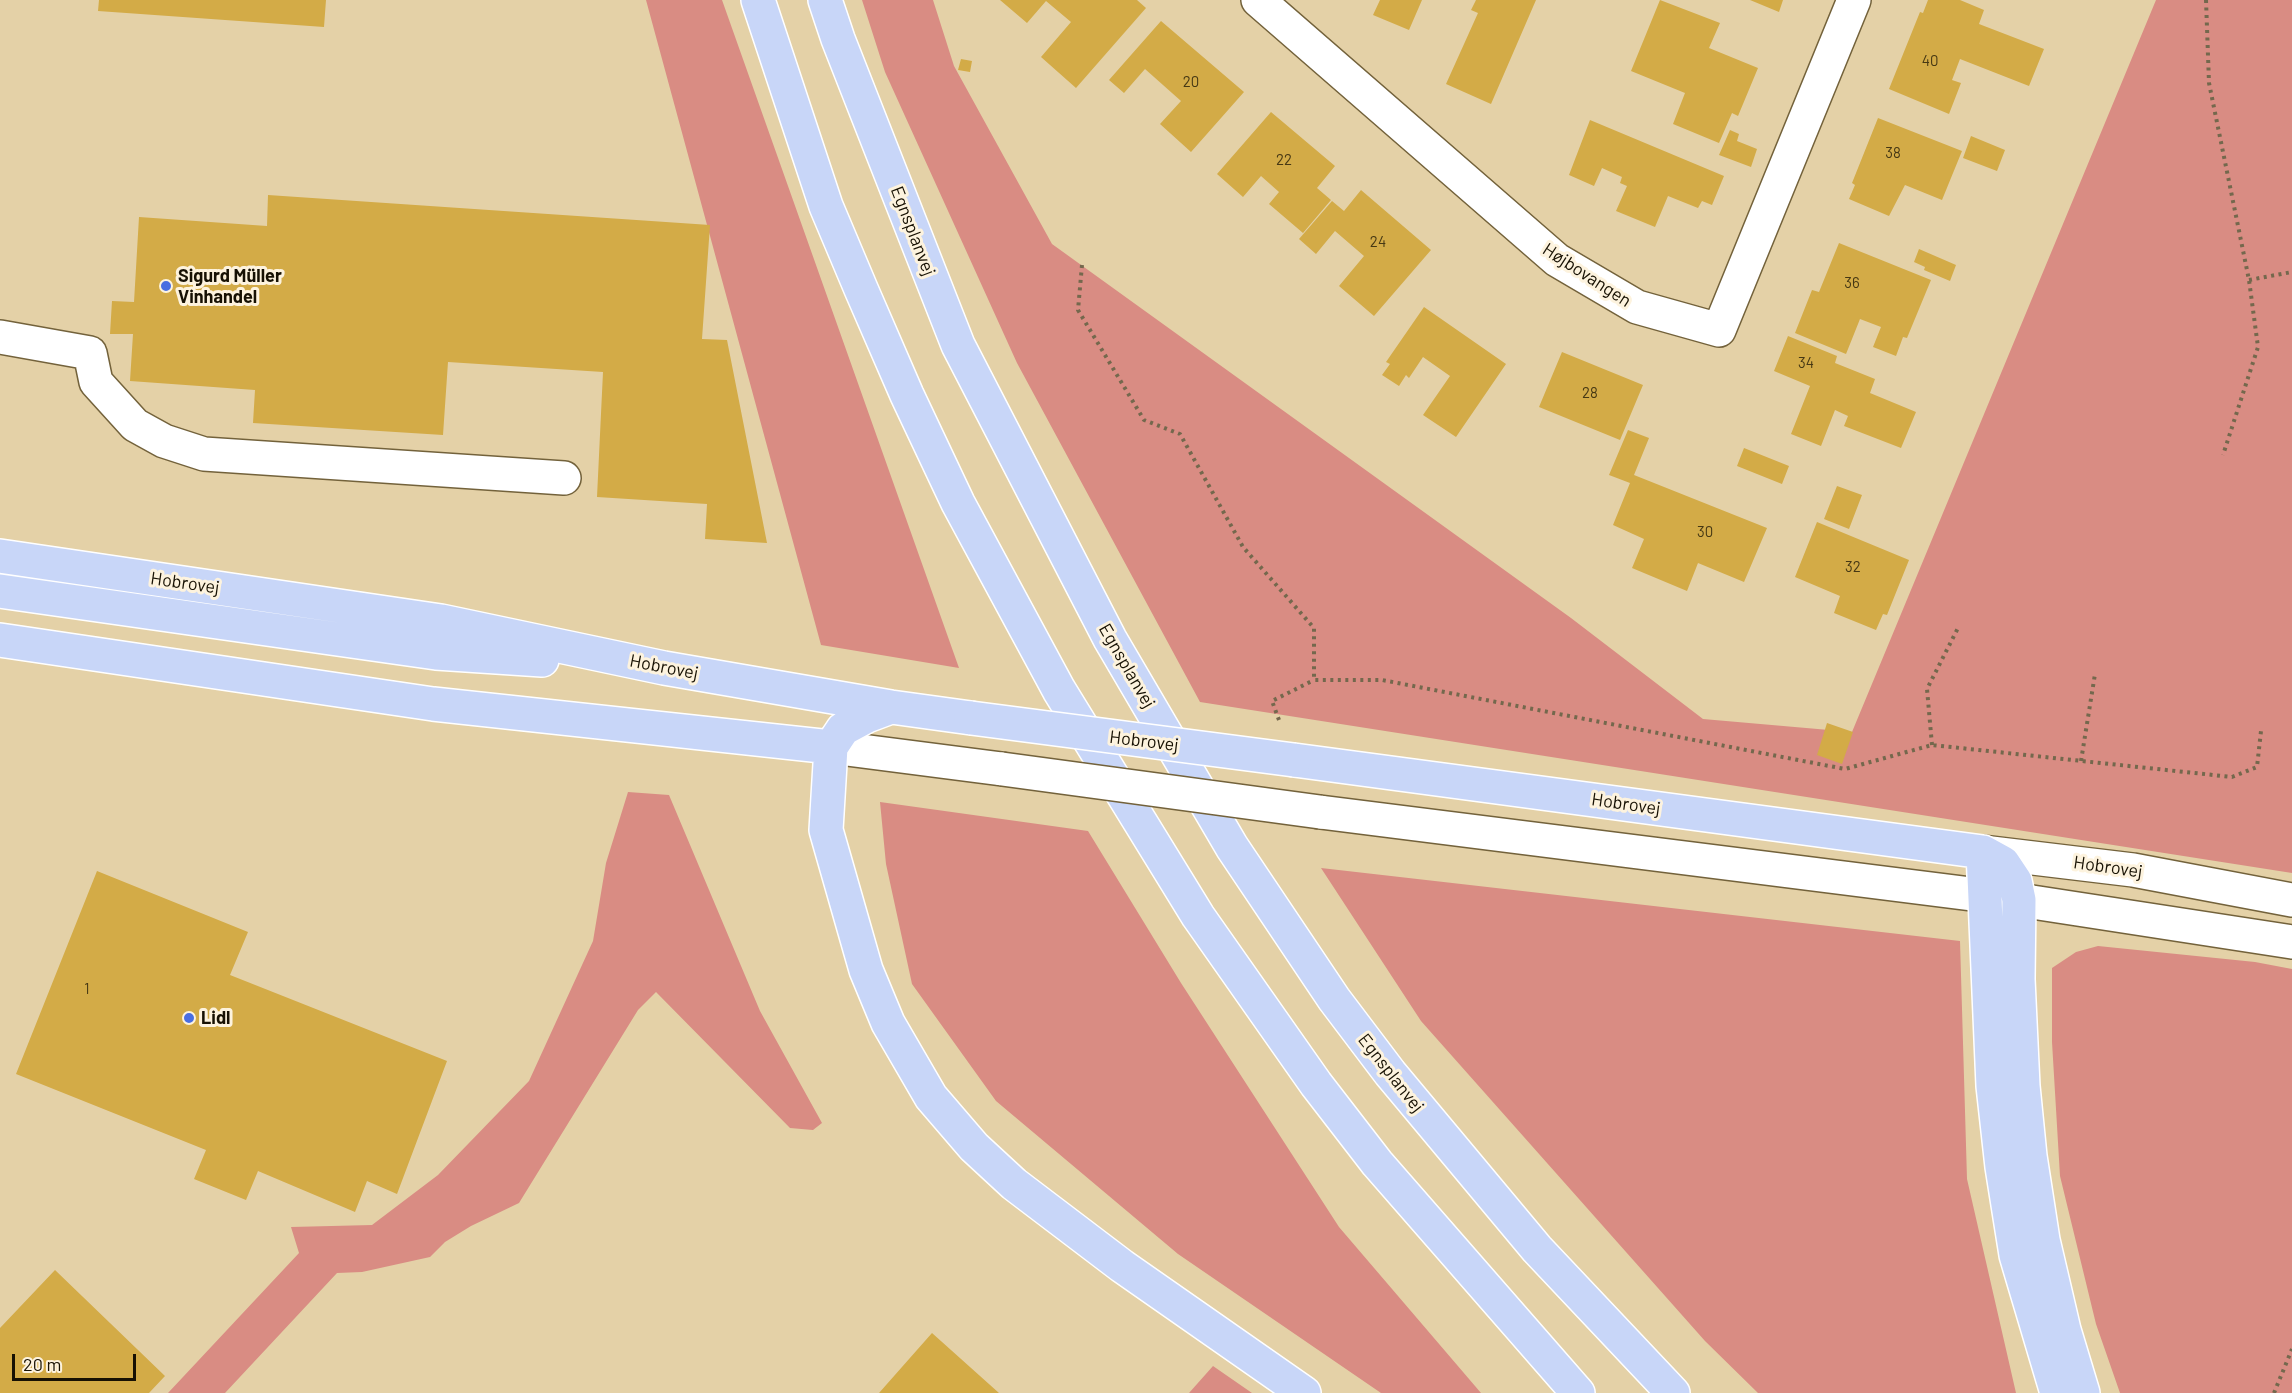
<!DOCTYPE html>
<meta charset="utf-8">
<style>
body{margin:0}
#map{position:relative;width:2292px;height:1393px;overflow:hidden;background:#e4d1a7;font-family:Barlow,sans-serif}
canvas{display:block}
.scale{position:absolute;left:12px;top:1354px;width:124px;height:27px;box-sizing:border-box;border:3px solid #171103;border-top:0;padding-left:8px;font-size:18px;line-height:21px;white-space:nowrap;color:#171103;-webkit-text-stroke:4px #fdf3de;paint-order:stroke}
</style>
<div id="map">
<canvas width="2292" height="1393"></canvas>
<div class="scale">20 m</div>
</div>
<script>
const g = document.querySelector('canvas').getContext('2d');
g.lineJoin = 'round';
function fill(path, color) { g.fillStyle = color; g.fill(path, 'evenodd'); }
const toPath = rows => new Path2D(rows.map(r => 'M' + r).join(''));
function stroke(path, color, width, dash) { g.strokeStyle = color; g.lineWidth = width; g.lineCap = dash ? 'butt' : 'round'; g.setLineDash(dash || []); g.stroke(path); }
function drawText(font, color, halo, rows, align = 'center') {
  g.font = font + ' Barlow,sans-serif'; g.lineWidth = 6; g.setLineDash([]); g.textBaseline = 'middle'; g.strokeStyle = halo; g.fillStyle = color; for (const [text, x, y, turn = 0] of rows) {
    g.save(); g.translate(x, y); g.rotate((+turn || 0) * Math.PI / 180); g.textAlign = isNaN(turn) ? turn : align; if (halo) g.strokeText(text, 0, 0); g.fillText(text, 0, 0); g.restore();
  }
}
fill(toPath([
 [646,0,722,0,959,668,821,645],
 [862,0,933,0,954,66,1052,244,1571,618,1703,719,1852,732,2156,0,2292,0,2292,873,1200,702,1017,363,885,72],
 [628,792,669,795,760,1011,822,1123,813,1130,790,1128,656,992,638,1010,519,1203,471,1226,445,1242,430,1257,362,1272,337,1273,225,1393,168,1393,299,1253,291,1227,372,1225,438,1175,529,1081,593,941,606,863],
 [880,802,1088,831,1181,983,1339,1227,1481,1393,1381,1393,1178,1254,996,1101,912,984,886,864],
 [1321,868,1960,941,1967,1179,2016,1393,1758,1393,1705,1341,1421,1021],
 [2098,946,2255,962,2292,969,2292,1393,2120,1393,2096,1324,2060,1176,2052,1042,2052,968,2076,952],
 [1213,1366,1252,1393,1189,1393]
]), '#d98c83');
fill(toPath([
 [99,0,326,0,324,27,98,11],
 [1000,0,1137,0,1146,8,1076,88,1041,57,1071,22,1046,1,1027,23],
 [1380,0,1422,0,1409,30,1373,15],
 [1476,0,1536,0,1491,104,1446,84,1478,13,1471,10],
 [1660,0,1720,23,1709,48,1758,68,1738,116,1732,113,1719,143,1673,124,1685,93,1631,71],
 [1750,0,1783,0,1779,12],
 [1928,0,1960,0,1984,10,1979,24,2044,49,2029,86,1960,59,1952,80,1961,83,1949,114,1889,89,1920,12,1923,13],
 [1161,21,1244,92,1191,152,1160,124,1181,101,1145,69,1124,93,1109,80],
 [961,59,972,61,970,72,958,70],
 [1271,112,1335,166,1317,188,1331,200,1303,233,1269,204,1279,192,1261,176,1243,197,1217,174],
 [1878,118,1962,151,1942,200,1905,185,1889,216,1849,199,1855,185,1852,183],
 [1590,120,1724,176,1712,205,1702,201,1698,208,1668,196,1655,227,1616,211,1627,186,1620,183,1622,177,1602,168,1594,186,1569,175],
 [1730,130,1739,134,1737,141,1757,149,1751,167,1719,155],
 [1971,136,2005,150,1997,171,1963,158],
 [1361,190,1431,250,1374,316,1339,286,1364,256,1335,231,1316,254,1299,239,1332,201,1344,211],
 [268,195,710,225,702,339,727,340,767,543,705,539,707,504,597,497,603,372,448,362,443,435,253,423,255,390,130,381,133,334,110,334,112,301,134,302,139,217,267,226],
 [1839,243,1931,280,1907,338,1903,337,1896,356,1873,347,1881,327,1860,319,1846,354,1795,333,1812,290,1819,292],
 [1919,249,1956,265,1950,281,1924,270,1925,267,1914,262],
 [1424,307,1506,364,1456,437,1423,415,1450,376,1423,357,1409,378,1406,375,1399,386,1382,375,1390,364,1386,362],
 [1788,336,1837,356,1835,363,1875,379,1870,393,1916,412,1901,448,1844,426,1848,416,1835,410,1821,446,1791,434,1810,386,1774,371],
 [1562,352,1643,385,1620,440,1539,407],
 [1628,430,1649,438,1634,475,1767,528,1744,582,1698,563,1687,591,1632,568,1644,539,1613,525,1630,483,1609,475],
 [1744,448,1789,466,1782,484,1737,466],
 [1837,486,1862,495,1849,529,1824,519],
 [1817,522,1909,560,1887,615,1883,614,1876,630,1834,613,1840,596,1795,577],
 [1827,723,1853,732,1842,764,1817,755],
 [97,871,248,932,230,975,447,1061,397,1194,367,1181,355,1212,258,1171,246,1200,194,1179,206,1150,16,1074],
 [55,1270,165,1376,149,1393,0,1393,0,1328],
 [932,1333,999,1393,879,1393]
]), '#d3ab47');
const minor = toPath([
 [1258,0,1557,260,1637,307,1719,330,1854,0],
 [0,337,90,353,96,382,135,425,164,441,204,454,564,478],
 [831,747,1002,769],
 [1320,812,2019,900,2292,942],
 [1983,852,2133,870,2292,900]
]);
const major = toPath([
 [758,0,826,206,861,289,907,395,958,503,1059,690,1198,916,1316,1084,1377,1163,1578,1393],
 [825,0,838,39,958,345,1110,639,1232,847,1334,999,1390,1073,1537,1249,1673,1393],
 [0,556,441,621,664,668,891,707,971,718],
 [0,591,436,653,542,660],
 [0,640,433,704,831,747],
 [891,707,867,716,843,729,831,747,826,830,866,970,888,1023,931,1097,974,1147,1014,1184,1122,1266,1304,1393],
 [1294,760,1983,852,2003,863,2015,881,2019,900,2018,979,2023,1086,2030,1156,2043,1240,2064,1330,2083,1393],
 [1983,852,1993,1086,2002,1167,2016,1255,2057,1393]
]);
stroke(minor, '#73623b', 36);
stroke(major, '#fff', 36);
stroke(toPath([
 [2206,0,2209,83,2249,280,2258,347,2223,455],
 [1082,265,1078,310,1144,420,1180,434,1243,547,1314,628,1314,680,1382,680,1845,769,1932,745,2232,777,2257,767,2261,731],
 [2249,280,2292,272],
 [1279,720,1272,701,1314,680],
 [1932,745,1927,689,1959,626],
 [2081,761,2095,674],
 [2274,1393,2292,1349]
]), '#74684d', 4, [3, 4.5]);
stroke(minor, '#fff', 33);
stroke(major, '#c8d6f8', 33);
const minorBridge = toPath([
 [1002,769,1320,812]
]);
const majorBridge = toPath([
 [971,718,1294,760]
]);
stroke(minorBridge, '#73623b', 36, []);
stroke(majorBridge, '#fff', 36, []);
stroke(minorBridge, '#fff', 33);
stroke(majorBridge, '#c8d6f8', 33);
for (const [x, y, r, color] of [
 [166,286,6,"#496ee1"],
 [189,1018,6,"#496ee1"]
]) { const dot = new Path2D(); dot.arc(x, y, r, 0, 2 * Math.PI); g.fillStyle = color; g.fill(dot); stroke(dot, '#fdf3de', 2); }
drawText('15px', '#463814', null, [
 ["40",1930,61],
 ["20",1191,82],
 ["38",1893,153],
 ["22",1284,160],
 ["24",1378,242],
 ["36",1852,283],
 ["34",1806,363],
 ["28",1590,393],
 ["30",1705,532],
 ["32",1853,567],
 ["1",87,989]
]);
drawText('18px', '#171103', '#fdf3de', [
 ["Egnsplanvej",913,231,69],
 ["Højbovangen",1587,275,33],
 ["Hobrovej",185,583,8],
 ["Egnsplanvej",1127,666,60],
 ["Hobrovej",664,667,11],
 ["Hobrovej",1144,741,7],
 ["Hobrovej",1626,804,8],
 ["Hobrovej",2108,867,8],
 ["Egnsplanvej",1391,1073,52]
]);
drawText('bold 18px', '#171103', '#fdf3de', [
 ["Sigurd Müller",178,276],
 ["Vinhandel",178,297],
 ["Lidl",201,1018]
], 'left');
</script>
